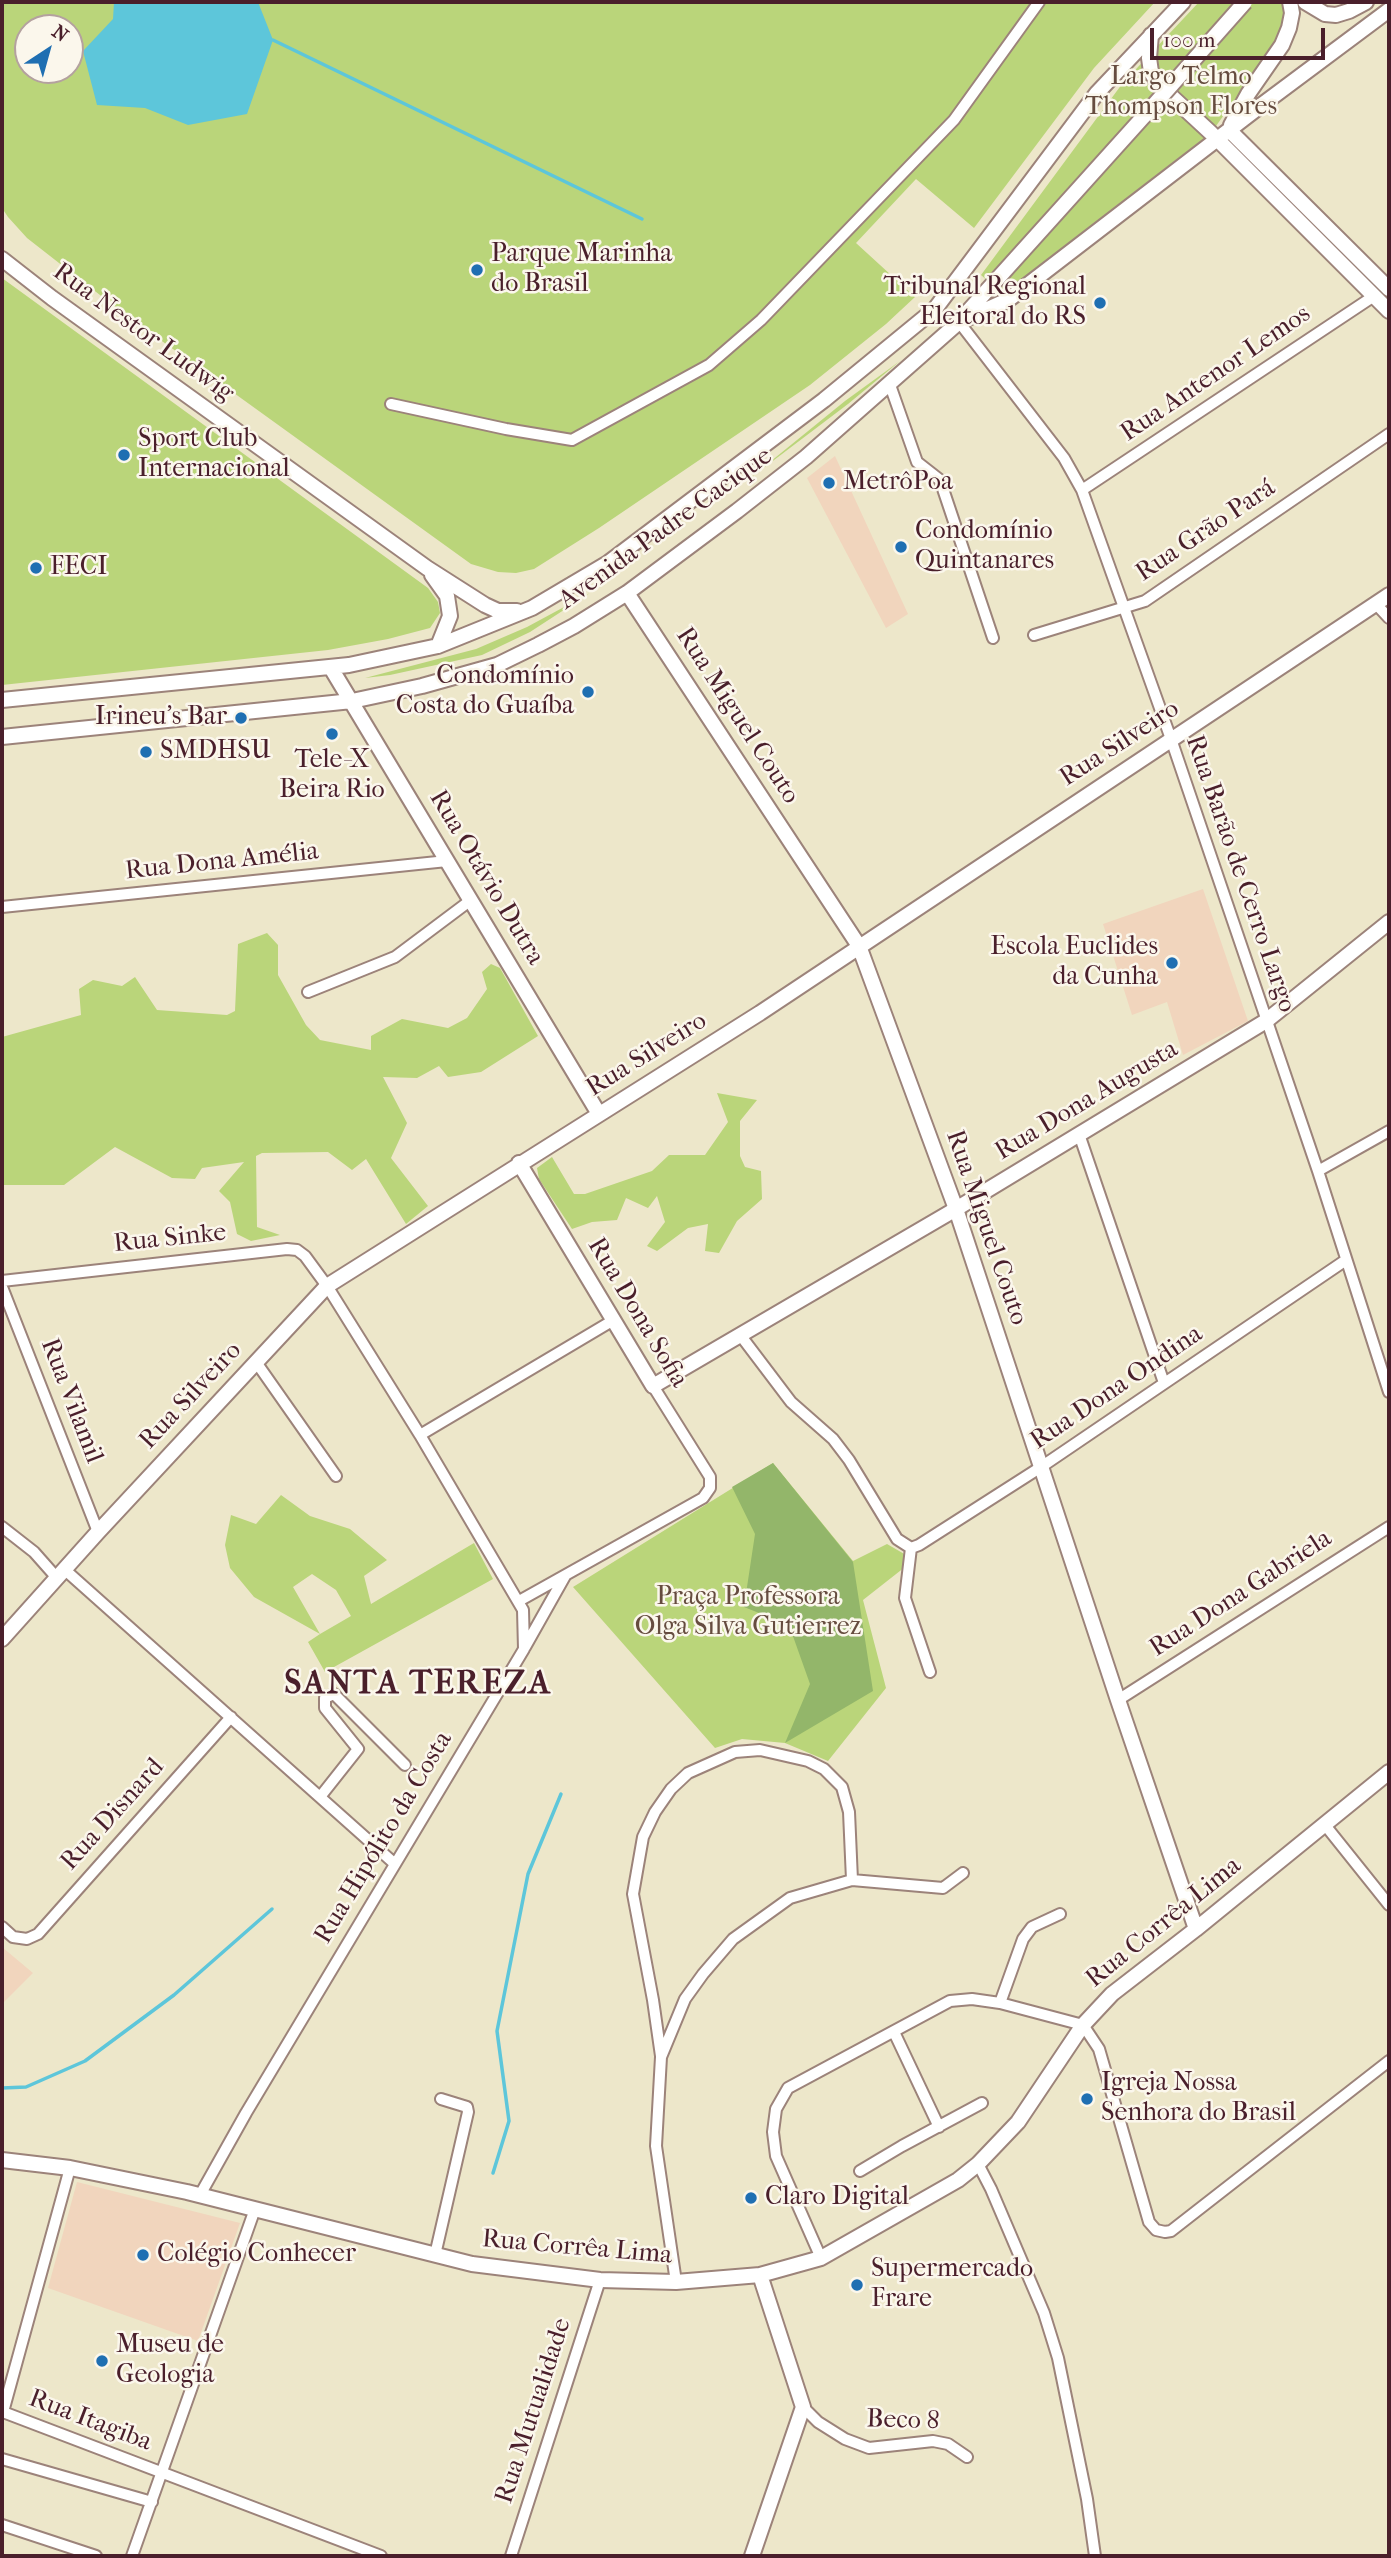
<!DOCTYPE html>
<meta charset="utf-8">
<style>
body{margin:0}
#map{position:relative;width:1391px;height:2558px;overflow:hidden;background:#ede7ca;font-family:"IM FELL French Canon",serif}
canvas{display:block}
.frame{position:absolute;inset:0;border:4px solid #4a1f2b;pointer-events:none}
.north{position:absolute;left:14px;top:14px;width:70px;height:70px;box-sizing:border-box;background:#fbf7ec;border:2px solid #b4a19f;border-radius:50%;rotate:36deg;font-size:19px;font-weight:700;line-height:28px;text-align:center;color:#4a1f2b}
.north::after{content:'';display:block;margin:auto;width:24px;height:32px;background:#1f6fb2;clip-path:polygon(50% 0,100% 100%,50% 72%,0 100%)}
.scale{position:absolute;left:1150px;top:28px;width:175px;height:32px;box-sizing:border-box;border:4px solid #4a1f2b;border-top:0;padding-left:9px;font-size:21px;line-height:24px;white-space:nowrap;color:#4a1f2b;-webkit-text-stroke:5px #fbf7ec;paint-order:stroke}
</style>
<div id="map">
<canvas width="1391" height="2558"></canvas>
<div class="frame"></div>
<div class="north">N</div>
<div class="scale">100 m</div>
</div>
<script>
const g = document.querySelector('canvas').getContext('2d');
g.lineJoin = 'round';
function fill(path, color) { g.fillStyle = color; g.fill(path, 'evenodd'); }
const toPath = rows => new Path2D(rows.map(r => 'M' + r).join(''));
function stroke(path, color, width, dash) { g.strokeStyle = color; g.lineWidth = width; g.lineCap = dash ? 'butt' : 'round'; g.setLineDash(dash || []); g.stroke(path); }
function drawText(font, color, halo, rows, align = 'center') {
  g.font = font + ' "IM FELL French Canon",serif'; g.lineWidth = 5; g.setLineDash([]); g.textBaseline = 'middle'; g.strokeStyle = halo; g.fillStyle = color; for (const [text, x, y, turn = 0] of rows) {
    g.save(); g.translate(x, y); g.rotate((+turn || 0) * Math.PI / 180); g.textAlign = isNaN(turn) ? turn : align; if (halo) g.strokeText(text, 0, 0); g.fillText(text, 0, 0); g.restore();
  }
}
fill(toPath([
 [835,456,908,614,886,628,807,478],
 [1203,889,1248,1021,1183,1055,1167,1002,1132,1015,1103,924],
 [2,1947,33,1973,2,2004],
 [77,2182,240,2223,198,2341,48,2288]
]), '#f1d5bd');
fill(toPath([
 [2,2,1155,2,1094,68,974,228,916,179,856,243,915,297,886,324,810,385,599,528,534,569,516,573,498,572,471,564,123,313,27,238,8,217,2,208],
 [28,28,70,28,70,70,28,70],
 [1199,2,1305,2,1211,133,1002,294,981,275,1122,84],
 [2,278,428,588,438,602,440,613,430,628,388,639,328,650,2,685],
 [900,361,848,404,749,479,845,401],
 [590,593,530,632,482,655,390,675,365,678,476,649,527,627],
 [267,933,278,945,278,975,306,1025,320,1040,371,1050,371,1036,402,1019,448,1028,467,1018,487,989,482,972,491,964,500,968,538,1036,481,1072,448,1077,439,1066,417,1078,383,1077,407,1123,391,1158,428,1206,406,1224,366,1159,352,1170,328,1152,262,1153,256,1156,257,1227,280,1235,251,1241,237,1234,230,1202,219,1191,244,1162,202,1168,195,1179,172,1178,115,1147,64,1185,2,1185,2,1037,81,1015,79,989,93,980,122,986,135,977,157,1010,227,1015,235,1011,238,944],
 [717,1093,757,1100,740,1121,740,1156,745,1167,761,1171,762,1199,737,1221,719,1253,705,1251,708,1224,688,1228,657,1251,647,1246,665,1222,657,1196,648,1208,626,1198,617,1220,592,1222,572,1229,539,1179,537,1168,552,1157,574,1194,585,1194,652,1171,669,1155,705,1155,728,1122],
 [773,1463,853,1561,887,1544,906,1555,905,1567,863,1600,886,1688,828,1761,785,1743,742,1739,715,1748,573,1587],
 [281,1495,310,1516,350,1529,387,1560,364,1576,371,1604,474,1543,493,1579,325,1672,308,1642,320,1634,254,1597,230,1568,225,1545,231,1515,256,1524],
 [312,1574,336,1590,351,1616,320,1634,293,1587]
]), '#bad57a');
fill(toPath([
 [773,1463,853,1562,873,1691,785,1743,810,1684,789,1625,744,1607,755,1534,732,1487]
]), '#93b66a');
fill(toPath([
 [114,2,258,2,273,40,247,114,188,125,145,108,97,105,83,51,113,19]
]), '#5dc6da');
stroke(toPath([
 [273,40,642,219],
 [2,2088,26,2087,85,2061,174,1995,272,1909],
 [493,2173,509,2121,497,2031,528,1874,561,1794]
]), '#5dc6da', 3.5);
const street = toPath([
 [959,322,1064,458,1082,490,1171,739,1318,1171,1389,1392],
 [890,385,917,462,940,480,993,638],
 [391,404,506,429,572,440,709,365,761,320,954,120,1039,2],
 [1082,490,1374,296],
 [1376,604,1389,618],
 [1034,635,1145,601,1389,434],
 [2,907,447,861],
 [308,992,395,957,471,900],
 [1079,1134,1164,1383],
 [1318,1171,1389,1131],
 [2,1281,287,1249,297,1250,305,1256,327,1286,420,1435,523,1610,524,1649,246,2113,200,2195],
 [2,1287,98,1532],
 [741,1336,791,1402,833,1439,849,1460,897,1539,911,1548],
 [256,1362,336,1476],
 [420,1435,612,1321],
 [2,1527,34,1552,57,1578],
 [911,1548,919,1545,1041,1467,1346,1260],
 [911,1548,905,1598,930,1672],
 [64,1569,395,1864],
 [519,1601,703,1498,710,1488,710,1477,653,1386],
 [525,1647,565,1576],
 [1118,1700,1389,1527],
 [320,1797,358,1749,325,1708,325,1698,334,1694,405,1765],
 [1325,1825,1389,1905],
 [2,1927,13,1937,27,1939,38,1934,231,1717],
 [1000,2003,1023,1939,1032,1927,1060,1914],
 [894,2032,939,2127],
 [661,2056,653,2000,633,1894,643,1837,655,1812,671,1789,688,1773,735,1752,760,1750,808,1761,824,1769,842,1787,849,1812,852,1880],
 [978,2164,991,2189,1044,2313,1058,2358,1087,2499,1095,2556],
 [70,2168,3,2412,381,2556],
 [860,2171,902,2146,982,2103],
 [435,2255,468,2112,467,2107,441,2099],
 [821,2258,776,2156,773,2132,776,2109,788,2088,950,2001,972,1999,1000,2003,1083,2025,1099,2049,1149,2222,1156,2230,1165,2232,1171,2231,1389,2061],
 [676,2282,656,2146,661,2057,685,1999,703,1974,733,1939,790,1898,852,1880,943,1888,963,1873],
 [803,2407,818,2422,845,2439,869,2448,933,2441,948,2444,967,2457],
 [2,2459,152,2502],
 [2,2525,96,2556],
 [132,2556,255,2209],
 [511,2556,600,2280]
]);
const secondary = toPath([
 [1305,2,1325,14,1336,15,1349,11,1366,2],
 [1151,35,1149,58,1151,72,1158,84,1211,133,1389,311],
 [1231,125,1248,94,1282,45,1289,28,1292,13,1290,2],
 [1229,130,1389,289],
 [2,259,52,298,427,568,485,605,498,611,517,611],
 [964,316,1145,115],
 [432,575,447,596,450,616,438,646],
 [627,593,859,946,956,1209,1118,1700,1196,1929],
 [331,668,599,1114],
 [2,700,349,665,438,646,532,608,608,563,824,400,935,309,1097,93,1183,2],
 [2,737,352,701,422,686,497,665,538,645,574,626,627,593,737,511,806,457,959,322,1008,300,1259,107,1389,10],
 [519,1163,653,1386,956,1209,1266,1021,1389,922],
 [2,1639,98,1532,327,1286,760,1013,1389,595],
 [2,2160,70,2168,187,2192,472,2264,600,2280,676,2282,760,2275,821,2258,958,2180,978,2164,1018,2122,1083,2025,1112,1994,1196,1929,1389,1772],
 [752,2556,803,2407,760,2275]
]);
stroke(street, '#9c837a', 14);
stroke(secondary, '#9c837a', 18);
stroke(street, '#fff', 10);
stroke(secondary, '#fff', 14);
const secondaryBridge = toPath([
 [1145,115,1245,2]
]);
stroke(secondaryBridge, '#9c837a', 18, []);
stroke(secondaryBridge, '#fff', 14);
for (const [x, y, r, color] of [
 [477,270,7,"#1f6fb2"],
 [1100,303,7,"#1f6fb2"],
 [124,455,7,"#1f6fb2"],
 [829,483,7,"#1f6fb2"],
 [901,547,7,"#1f6fb2"],
 [36,568,7,"#1f6fb2"],
 [588,692,7,"#1f6fb2"],
 [241,718,7,"#1f6fb2"],
 [332,734,7,"#1f6fb2"],
 [146,752,7,"#1f6fb2"],
 [1172,963,7,"#1f6fb2"],
 [1087,2099,7,"#1f6fb2"],
 [751,2198,7,"#1f6fb2"],
 [143,2255,7,"#1f6fb2"],
 [857,2285,7,"#1f6fb2"],
 [102,2361,7,"#1f6fb2"]
]) { const dot = new Path2D(); dot.arc(x, y, r, 0, 2 * Math.PI); g.fillStyle = color; g.fill(dot); stroke(dot, '#fbf7ec', 2.5); }
drawText('26px', '#664c3f', '#fbf7ec', [
 ["Largo Telmo",1181,78],
 ["Thompson Flores",1181,108],
 ["Praça Professora",748,1598],
 ["Olga Silva Gutierrez",748,1628]
]);
drawText('26px', '#4a1f2b', '#fbf7ec', [
 ["Parque Marinha",491,255],
 ["do Brasil",491,285],
 ["Tribunal Regional",1086,288,"right"],
 ["Eleitoral do RS",1086,318,"right"],
 ["Sport Club",138,440],
 ["Internacional",138,470],
 ["MetrôPoa",843,483],
 ["Condomínio",915,532],
 ["Quintanares",915,562],
 ["FECI",50,568],
 ["Condomínio",574,677,"right"],
 ["Costa do Guaíba",574,707,"right"],
 ["Irineu's Bar",227,718,"right"],
 ["SMDHSU",160,752],
 ["Tele-X",332,761,"center"],
 ["Beira Rio",332,791,"center"],
 ["Escola Euclides",1158,948,"right"],
 ["da Cunha",1158,978,"right"],
 ["Igreja Nossa",1101,2084],
 ["Senhora do Brasil",1101,2114],
 ["Claro Digital",765,2198],
 ["Colégio Conhecer",157,2255],
 ["Supermercado",871,2270],
 ["Frare",871,2300],
 ["Museu de",116,2346],
 ["Geologia",116,2376]
], 'left');
drawText('26px', '#4a1f2b', '#fbf7ec', [
 ["Rua Nestor Ludwig",143,333,36],
 ["Rua Antenor Lemos",1216,374,-34],
 ["Avenida Padre Cacique",666,529,-36],
 ["Rua Grão Pará",1206,531,-34],
 ["Rua Miguel Couto",737,716,57],
 ["Rua Silveiro",1120,744,-33],
 ["Rua Dona Amélia",222,862,-6],
 ["Rua Barão de Cerro Largo",1240,874,71],
 ["Rua Otávio Dutra",486,878,59],
 ["Rua Silveiro",647,1055,-32],
 ["Rua Dona Augusta",1087,1101,-31],
 ["Rua Miguel Couto",986,1228,71],
 ["Rua Sinke",170,1239,-6],
 ["Rua Dona Sofia",637,1313,59],
 ["Rua Dona Ondina",1117,1388,-34],
 ["Rua Silveiro",191,1396,-47],
 ["Rua Vilamil",71,1401,69],
 ["Rua Dona Gabriela",1241,1594,-33],
 ["Rua Disnard",113,1815,-48],
 ["Rua Hipólito da Costa",384,1838,-59],
 ["Rua Corrêa Lima",1164,1923,-39],
 ["Rua Corrêa Lima",577,2248,5],
 ["Rua Mutualidade",534,2411,-72],
 ["Rua Itagiba",90,2421,21],
 ["Beco 8",903,2421,2]
]);
g.letterSpacing = '2px';
drawText('bold 33px', '#4a1f2b', '#fbf7ec', [
 ["SANTA TEREZA",418,1685]
]);
g.letterSpacing = '0px';
</script>
